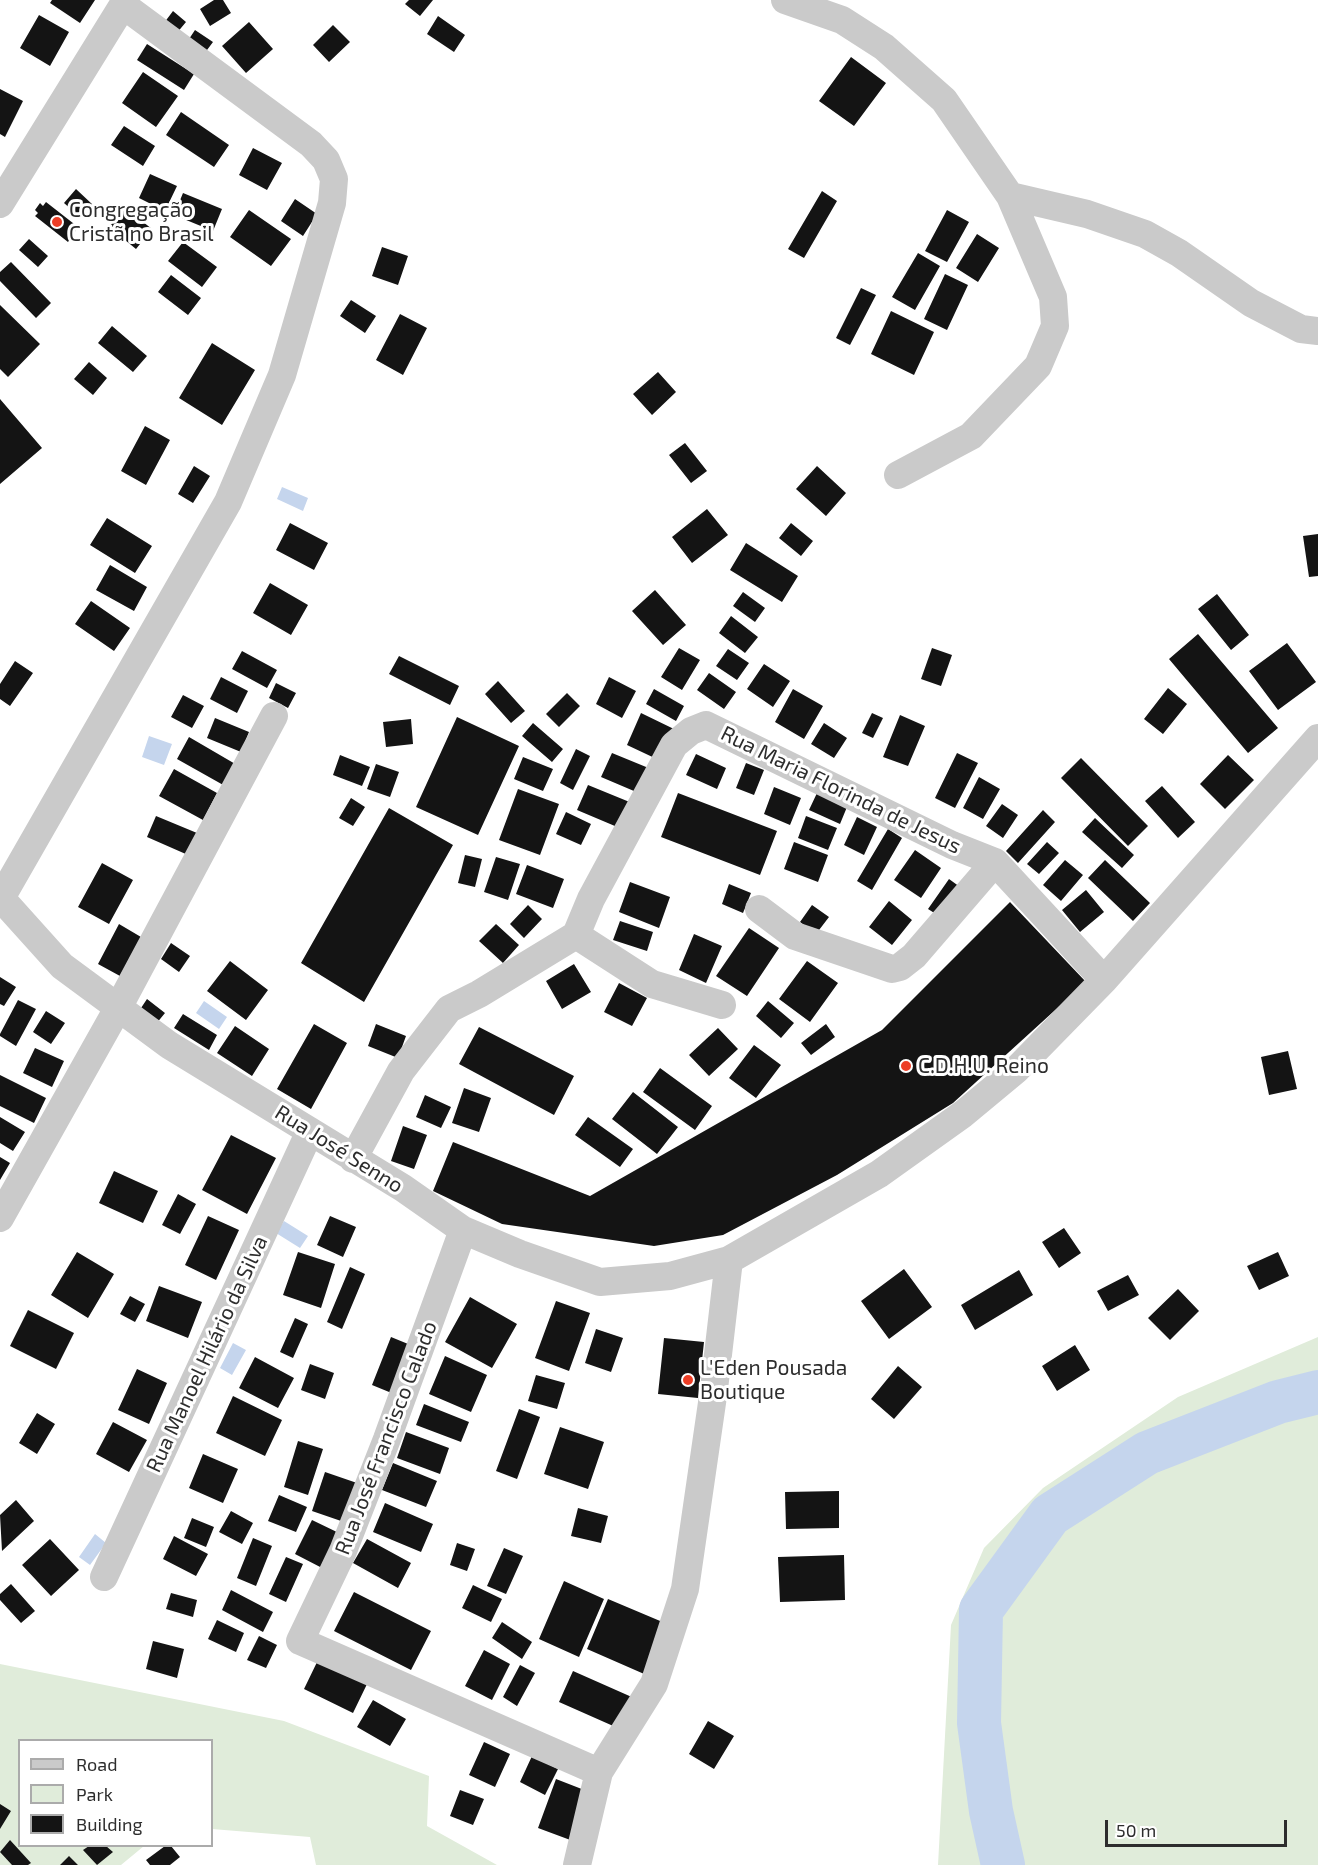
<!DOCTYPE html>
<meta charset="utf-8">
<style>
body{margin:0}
#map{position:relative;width:1318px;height:1865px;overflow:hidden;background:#fff;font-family:"Exo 2",sans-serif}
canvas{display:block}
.legend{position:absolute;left:18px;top:1739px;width:195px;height:108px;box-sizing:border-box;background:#fff;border:2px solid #ababab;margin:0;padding:8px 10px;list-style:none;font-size:18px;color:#2d2d2d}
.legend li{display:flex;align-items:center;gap:12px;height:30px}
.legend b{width:30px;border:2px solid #ababab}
.scale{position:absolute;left:1105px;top:1820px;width:182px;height:27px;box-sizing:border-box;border:3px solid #2d2d2d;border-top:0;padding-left:8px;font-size:18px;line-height:21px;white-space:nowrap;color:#2d2d2d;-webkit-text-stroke:4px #fff;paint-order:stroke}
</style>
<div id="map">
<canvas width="1318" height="1865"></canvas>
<ul class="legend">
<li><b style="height:8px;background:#cacaca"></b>Road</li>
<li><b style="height:16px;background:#e0ecda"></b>Park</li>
<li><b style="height:16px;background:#141414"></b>Building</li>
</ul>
<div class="scale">50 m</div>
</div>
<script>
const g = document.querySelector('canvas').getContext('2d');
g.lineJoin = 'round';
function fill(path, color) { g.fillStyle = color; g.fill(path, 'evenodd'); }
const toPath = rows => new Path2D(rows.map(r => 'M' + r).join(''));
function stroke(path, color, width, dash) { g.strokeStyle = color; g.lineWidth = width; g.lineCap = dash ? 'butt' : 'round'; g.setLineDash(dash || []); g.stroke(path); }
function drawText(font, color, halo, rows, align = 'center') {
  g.font = font + ' "Exo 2",sans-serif'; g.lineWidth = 6; g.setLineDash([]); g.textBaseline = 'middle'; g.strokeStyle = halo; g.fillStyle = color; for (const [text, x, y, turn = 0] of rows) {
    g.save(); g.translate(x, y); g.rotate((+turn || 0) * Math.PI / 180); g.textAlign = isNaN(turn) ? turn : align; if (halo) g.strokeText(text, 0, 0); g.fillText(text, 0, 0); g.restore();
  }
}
fill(toPath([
 [1318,1337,1318,1865,938,1865,951,1625,984,1548,1043,1488,1178,1397],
 [0,1664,284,1721,429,1776,427,1826,497,1865,316,1865,310,1837,212,1829,212,1740,20,1740,20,1846,144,1846,121,1865,0,1865]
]), '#e0ecda');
fill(toPath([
 [282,487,308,498,303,511,277,499],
 [149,736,172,744,164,765,142,757],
 [204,1001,227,1017,219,1029,196,1013],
 [284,1221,308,1236,300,1248,276,1233],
 [233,1343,246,1350,232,1375,220,1368],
 [95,1534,106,1543,90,1565,79,1557]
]), '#c5d5ed');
stroke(toPath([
 [1003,1865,991,1811,979,1723,981,1610,1050,1515,1147,1453,1278,1402,1318,1392]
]), '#c5d5ed', 44);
fill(toPath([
 [52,0,95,0,80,23,50,3],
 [214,0,223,0,231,13,210,26,200,9],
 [409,0,433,0,420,16,405,4],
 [173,11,186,22,176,34,164,23],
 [39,15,69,32,50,66,20,48],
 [438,16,465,35,454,52,427,34],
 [249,22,273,49,246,73,222,46],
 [333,25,350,42,329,62,313,45],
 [195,30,213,42,204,54,187,42],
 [147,44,194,74,184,90,137,60],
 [851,57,886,83,854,126,819,101],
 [143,72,178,96,156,127,122,103],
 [0,89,23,101,5,137,0,134],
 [181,112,229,145,214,167,166,135],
 [124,126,155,146,143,166,111,145],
 [253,148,282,163,267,190,239,175],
 [150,174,177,186,165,211,139,198],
 [76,189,93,205,81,218,64,203],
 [822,191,837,201,804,258,788,249],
 [183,193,222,209,213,231,174,215],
 [295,199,317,214,303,236,281,221],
 [46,202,78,227,68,242,35,216,38,213,35,210,40,203,43,206],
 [124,207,152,229,136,249,109,227],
 [249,210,291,239,271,266,230,237],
 [947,210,969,222,947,262,925,251],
 [977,234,999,248,978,282,956,268],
 [29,239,48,256,38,267,19,250],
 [183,242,217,267,202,287,168,261],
 [382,247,408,256,398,285,372,276],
 [918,253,940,266,915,310,892,297],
 [11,262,51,303,36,318,0,281,0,272],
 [945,274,968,285,947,330,924,319],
 [171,275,201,298,188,315,158,292],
 [861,288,876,295,850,345,836,338],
 [351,300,376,316,365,333,340,316],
 [0,305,40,344,8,377,0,369],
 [891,311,934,332,914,375,871,354],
 [400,314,427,328,403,375,376,360],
 [112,326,147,356,133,372,98,343],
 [212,343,255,370,222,425,179,398],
 [89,362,107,378,93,395,74,379],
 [658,372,676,392,652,415,633,394],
 [0,399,42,448,0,484],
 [145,426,170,440,146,485,121,471],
 [685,443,707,471,691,483,669,455],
 [194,466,210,476,193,503,178,494],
 [817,466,846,493,826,516,796,489],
 [707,509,728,535,692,563,672,537],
 [107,518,152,546,135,573,90,545],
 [290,523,328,543,314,570,276,550],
 [791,523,813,541,801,556,779,538],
 [1318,534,1318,576,1309,577,1303,536],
 [746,543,798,576,782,602,730,570],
 [110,565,147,587,134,611,96,590],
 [270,583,308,605,291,635,253,613],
 [655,590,686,625,663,645,632,611],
 [743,592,765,608,755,622,733,606],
 [1217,594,1249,635,1231,650,1198,609],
 [91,601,130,628,114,651,75,624],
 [731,616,758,637,745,653,719,633],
 [1198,634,1278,728,1248,753,1169,659],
 [1287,643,1316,682,1278,710,1249,671],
 [679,648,700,660,682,690,661,677],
 [932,648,952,655,941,686,921,679],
 [728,649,749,663,737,680,716,666],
 [242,651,277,670,267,688,232,669],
 [399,656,459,686,450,705,389,674],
 [15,661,33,673,10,706,0,699,0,684],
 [764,664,790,681,773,707,747,689],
 [709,673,736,692,724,709,697,690],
 [221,677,248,691,237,713,210,699],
 [609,677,636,691,622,718,596,704],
 [498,681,525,711,511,723,485,694],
 [276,683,296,693,288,708,269,698],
 [1168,688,1187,704,1163,734,1144,719],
 [654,689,684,706,676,721,646,704],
 [793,689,823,706,804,739,775,722],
 [567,693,580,706,559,727,546,714],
 [183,695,204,706,192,728,171,717],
 [641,713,676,730,661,761,627,745],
 [872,713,883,718,873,738,862,733],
 [900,715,925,726,908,766,883,757],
 [457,717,519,746,478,835,416,807],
 [215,718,249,732,241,752,207,738],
 [411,719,413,744,386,747,383,722],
 [533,723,563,749,552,762,522,736],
 [824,723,847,738,834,758,811,744],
 [189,737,237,765,225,786,177,759],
 [576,749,590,756,573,790,560,783],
 [612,753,651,769,641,794,601,777],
 [957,753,978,763,955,808,935,798],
 [696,754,726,768,717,789,686,775],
 [340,755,370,767,362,786,333,775],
 [1228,755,1254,780,1225,809,1200,784],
 [523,757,553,769,543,791,514,779],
 [1081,758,1148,826,1128,846,1061,778],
 [746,763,764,770,754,795,736,788],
 [376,764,399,772,390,797,367,789],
 [174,769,217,793,203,820,159,796],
 [979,777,1000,789,983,819,963,808],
 [588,785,632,803,622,829,577,810],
 [1162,786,1195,822,1178,838,1145,801],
 [774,787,801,798,790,825,764,814],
 [518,789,559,804,540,855,499,840],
 [678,793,777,831,760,875,661,837],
 [817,793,847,807,840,824,809,810],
 [351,798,365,807,353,826,339,818],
 [1002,804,1018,815,1003,838,986,826],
 [389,808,453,845,364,1002,301,963],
 [1043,810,1055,822,1018,863,1006,851],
 [566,812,591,824,581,845,556,834],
 [156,816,197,833,188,855,147,837],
 [806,816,837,828,828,850,798,838],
 [857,817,877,827,864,855,844,845],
 [1095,818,1134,855,1122,868,1082,832],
 [888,829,902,838,872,890,857,881],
 [794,842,828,855,818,882,784,869],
 [1047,842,1059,853,1039,874,1027,864],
 [915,850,941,868,921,898,894,880],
 [465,855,482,859,475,887,458,883],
 [496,857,520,864,508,900,484,892],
 [1065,860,1083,875,1061,901,1043,885],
 [1105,860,1150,903,1133,921,1088,878],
 [102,863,133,880,109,924,78,907],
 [527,865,564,879,553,908,516,894],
 [949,879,960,887,939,916,928,909],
 [630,882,670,897,659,928,619,912],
 [729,884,751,893,743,913,722,904],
 [1086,890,1104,912,1080,932,1062,910],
 [889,901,912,920,892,945,869,927],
 [1010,902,1086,982,953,1103,837,1175,723,1235,654,1246,502,1224,433,1191,453,1142,590,1196,882,1030],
 [528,905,542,919,524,938,510,924],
 [812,905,829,917,816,934,800,922],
 [620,921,653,932,647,951,613,940],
 [119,924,141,937,120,976,98,964],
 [496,924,519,945,503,963,479,941],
 [749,928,779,948,747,996,716,976],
 [694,934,722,946,706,983,679,970],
 [171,943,190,956,179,972,161,959],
 [230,961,268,990,246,1020,207,991],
 [807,961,838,983,810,1022,779,999],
 [574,964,591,992,562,1009,546,981],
 [0,977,16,987,4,1006,0,1004],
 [619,983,647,998,632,1026,604,1012],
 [147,999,165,1013,156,1024,139,1011],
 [18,1000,36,1009,16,1046,0,1036,0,1034],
 [768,1001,794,1023,781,1038,756,1016],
 [46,1011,65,1023,51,1044,33,1032],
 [183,1014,217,1035,209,1050,174,1028],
 [314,1024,347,1043,311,1109,277,1089],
 [376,1024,406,1036,398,1058,368,1046],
 [826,1024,835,1037,811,1055,801,1043],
 [235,1026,269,1049,252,1076,217,1053],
 [479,1027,574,1076,554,1115,459,1064],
 [718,1028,738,1049,709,1076,689,1055],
 [754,1045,781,1065,756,1098,729,1078],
 [35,1048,64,1061,52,1087,23,1073],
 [1288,1051,1297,1089,1269,1095,1261,1057],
 [660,1068,712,1106,695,1130,643,1092],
 [0,1075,46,1098,34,1123,0,1106],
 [464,1088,491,1098,479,1132,452,1123],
 [633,1092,678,1127,657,1154,612,1119],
 [425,1095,451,1107,441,1128,416,1117],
 [0,1117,25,1132,13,1151,0,1143],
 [588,1117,633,1149,620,1167,575,1135],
 [403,1126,427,1135,414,1169,391,1161],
 [231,1135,276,1158,247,1214,202,1190],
 [0,1157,10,1163,0,1180],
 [114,1171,158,1191,143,1223,99,1203],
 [178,1194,196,1204,180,1234,162,1225],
 [208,1216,239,1230,216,1280,185,1265],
 [330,1216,356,1227,343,1257,317,1245],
 [1064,1228,1081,1253,1059,1268,1042,1242],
 [77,1252,114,1274,88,1318,51,1295],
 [298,1252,335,1264,321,1308,283,1295],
 [1278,1252,1289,1276,1259,1290,1247,1266],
 [350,1267,365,1274,342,1329,327,1322],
 [904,1269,932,1307,889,1339,861,1301],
 [1019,1270,1033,1295,975,1330,961,1305],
 [1128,1275,1139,1295,1108,1311,1097,1291],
 [159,1286,202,1302,188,1338,146,1321],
 [1178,1289,1199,1311,1170,1340,1148,1318],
 [130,1296,145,1304,135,1322,120,1314],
 [470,1297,517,1324,492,1368,445,1342],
 [556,1301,590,1313,569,1371,535,1358],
 [28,1310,74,1333,56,1369,10,1346],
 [295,1318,308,1324,293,1358,280,1352],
 [596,1329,623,1338,611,1372,585,1363],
 [391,1337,413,1346,394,1394,372,1385],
 [664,1338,704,1342,698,1398,658,1394],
 [1075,1345,1090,1370,1057,1391,1042,1366],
 [445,1356,487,1375,471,1412,429,1394],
 [255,1357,294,1378,278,1408,239,1388],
 [310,1364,334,1373,325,1399,301,1390],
 [898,1366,922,1387,894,1419,871,1399],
 [137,1369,167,1383,149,1424,118,1410],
 [536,1375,565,1383,557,1409,528,1401],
 [233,1396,282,1420,265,1456,216,1433],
 [424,1404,469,1422,461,1442,416,1425],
 [519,1409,540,1417,517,1479,496,1471],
 [37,1413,55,1424,37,1454,19,1443],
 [113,1422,147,1440,129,1472,96,1454],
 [560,1427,604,1442,588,1489,544,1474],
 [406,1432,449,1448,440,1474,397,1458],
 [298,1441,323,1449,308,1495,284,1487],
 [203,1454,238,1469,223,1503,189,1488],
 [393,1463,437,1481,426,1507,382,1490],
 [325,1472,357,1483,344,1522,312,1511],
 [839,1491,839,1528,786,1529,785,1492],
 [279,1495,307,1507,296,1532,268,1521],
 [16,1500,34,1521,2,1551,0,1515],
 [385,1503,433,1524,421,1552,373,1532],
 [578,1508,608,1516,601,1543,571,1536],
 [231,1511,253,1523,242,1544,219,1532],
 [192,1518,214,1527,206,1547,184,1538],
 [312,1520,341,1534,324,1569,295,1554],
 [174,1536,208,1554,196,1576,163,1559],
 [253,1538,272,1546,256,1586,237,1578],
 [50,1539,79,1570,51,1596,22,1565],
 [367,1539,411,1563,398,1588,353,1563],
 [457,1543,475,1549,467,1571,450,1565],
 [504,1548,523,1556,506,1594,487,1586],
 [844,1555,845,1600,780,1602,778,1557],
 [286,1557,303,1564,286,1602,269,1594],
 [564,1581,604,1599,579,1657,539,1639],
 [11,1584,35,1611,21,1623,0,1600,0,1594],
 [473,1585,502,1599,491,1622,462,1608],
 [231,1590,273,1612,263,1632,222,1610],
 [354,1592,431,1631,411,1670,334,1631],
 [171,1593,197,1600,193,1617,166,1609],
 [608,1599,672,1626,651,1677,587,1649],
 [217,1620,244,1633,236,1652,208,1639],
 [502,1622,532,1642,522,1659,492,1638],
 [259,1636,277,1645,266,1668,247,1660],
 [153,1641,184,1649,177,1678,146,1669],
 [484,1650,510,1664,492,1700,465,1686],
 [319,1658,368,1682,353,1713,304,1689],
 [520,1665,535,1673,517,1706,503,1697],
 [573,1671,634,1698,620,1729,559,1702],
 [373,1700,406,1719,390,1746,357,1727],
 [708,1721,734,1736,714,1769,689,1754],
 [484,1742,510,1754,495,1787,469,1775],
 [532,1756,558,1769,545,1795,520,1782],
 [556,1779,592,1793,573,1841,538,1828],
 [460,1790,484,1799,473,1825,450,1816],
 [0,1804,11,1811,0,1829],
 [10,1840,31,1863,28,1865,12,1865,0,1852],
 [89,1846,106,1846,113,1852,97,1865,83,1850],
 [165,1846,171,1846,180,1857,170,1865,150,1865,146,1860],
 [69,1856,78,1865,60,1865]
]), '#141414');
stroke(toPath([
 [785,0,842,20,884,47,944,100,1010,196,1053,297,1055,326,1038,366,971,436,898,475],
 [1010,196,1087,214,1145,234,1179,253,1251,303,1301,329,1318,331],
 [0,204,123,5],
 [0,897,62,966,169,1045,403,1188,463,1230,520,1254,600,1282,670,1276,729,1260,879,1174,963,1114,1016,1070,1104,980,1318,738],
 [1,898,228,502,282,375,332,203,334,179,326,160,311,144,123,5],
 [759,909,795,936,892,969,900,967,914,956,995,862],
 [576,935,652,984,722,1005],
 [353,1159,401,1071,449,1009,479,994,576,935,591,899,674,745,691,731,706,725,952,845,995,862,1104,980],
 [0,1218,118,1008,274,716],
 [463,1230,387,1439,343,1551,300,1641,599,1772],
 [104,1577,310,1131],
 [577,1865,599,1772,654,1684,685,1589,714,1389,729,1260]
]), '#cacaca', 28);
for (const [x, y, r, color] of [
 [57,222,6,"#ed3e26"],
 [906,1066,6,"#ed3e26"],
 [688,1380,6,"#ed3e26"]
]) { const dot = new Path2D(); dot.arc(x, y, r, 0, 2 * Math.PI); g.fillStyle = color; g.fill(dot); stroke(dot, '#fff', 2); }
drawText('21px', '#2d2d2d', '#fff', [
 ["Congregação",69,210],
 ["Cristã no Brasil",69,234],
 ["C.D.H.U. Reino",918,1066],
 ["L'Eden Pousada",700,1368],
 ["Boutique",700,1392]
], 'left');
drawText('21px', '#2d2d2d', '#fff', [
 ["Rua Maria Florinda de Jesus",841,790,26],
 ["Rua José Senno",339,1149,32],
 ["Rua Manoel Hilário da Silva",207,1354,-65],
 ["Rua José Francisco Calado",386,1438,-69]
]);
</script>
